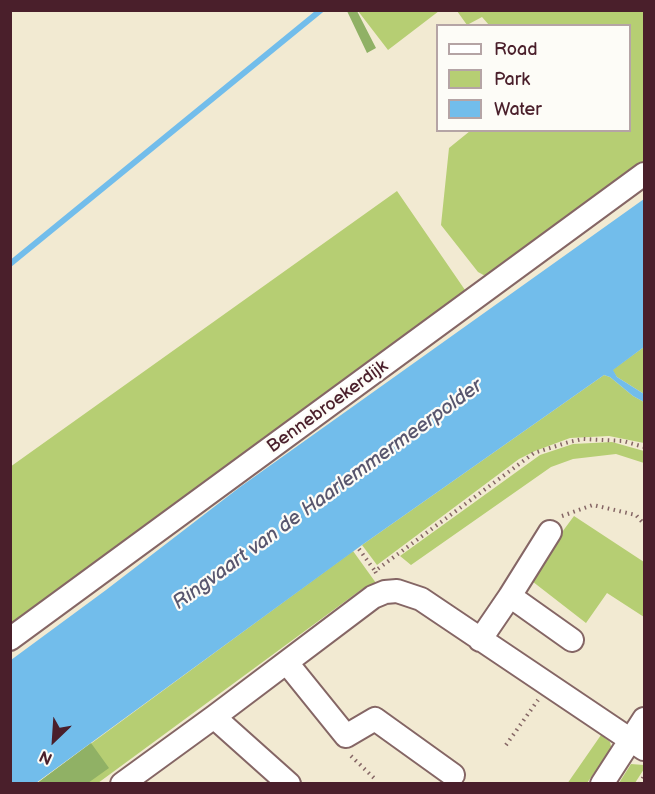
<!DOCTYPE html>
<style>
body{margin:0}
#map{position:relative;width:655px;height:794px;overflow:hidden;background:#f2ead2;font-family:"Balsamiq Sans",sans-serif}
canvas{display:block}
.frame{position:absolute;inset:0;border:12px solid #4a1f2b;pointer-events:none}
.legend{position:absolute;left:436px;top:24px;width:195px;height:108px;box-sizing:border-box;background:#fdfcf7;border:2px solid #b5a4a5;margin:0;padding:8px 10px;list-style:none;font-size:18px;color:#4a1f2b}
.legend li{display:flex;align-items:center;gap:12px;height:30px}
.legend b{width:30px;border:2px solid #b5a4a5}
.north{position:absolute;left:24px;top:710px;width:60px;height:60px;-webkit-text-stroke:4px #fdfcf7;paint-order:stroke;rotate:205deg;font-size:16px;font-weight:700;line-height:24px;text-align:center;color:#4a1f2b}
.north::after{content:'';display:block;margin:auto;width:21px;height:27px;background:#4a1f2b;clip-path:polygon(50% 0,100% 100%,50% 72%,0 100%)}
</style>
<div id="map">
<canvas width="655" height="794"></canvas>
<div class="frame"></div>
<ul class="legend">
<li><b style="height:8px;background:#fff"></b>Road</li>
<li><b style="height:16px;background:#b6ce73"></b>Park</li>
<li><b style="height:16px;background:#72bdeb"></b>Water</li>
</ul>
<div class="north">N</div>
</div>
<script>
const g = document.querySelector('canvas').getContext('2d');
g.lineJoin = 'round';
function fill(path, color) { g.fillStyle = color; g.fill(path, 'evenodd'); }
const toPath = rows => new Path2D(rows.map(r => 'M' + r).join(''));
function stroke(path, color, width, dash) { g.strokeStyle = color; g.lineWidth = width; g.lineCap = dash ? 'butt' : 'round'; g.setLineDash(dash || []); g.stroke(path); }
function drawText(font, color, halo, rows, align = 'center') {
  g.font = font + ' "Balsamiq Sans",sans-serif'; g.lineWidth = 4.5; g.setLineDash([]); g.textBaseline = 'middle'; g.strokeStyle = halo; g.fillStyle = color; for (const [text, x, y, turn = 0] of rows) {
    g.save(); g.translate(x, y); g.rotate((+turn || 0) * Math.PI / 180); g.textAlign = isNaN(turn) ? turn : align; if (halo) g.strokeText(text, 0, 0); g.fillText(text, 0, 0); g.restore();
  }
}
fill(toPath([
 [358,11,439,11,388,50],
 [457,11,644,11,644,164,489,278,478,272,441,225,449,148,470,131,630,130,630,26,489,25,482,17,467,25],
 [397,191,465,290,462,297,11,628,10,467],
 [644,347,644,394,617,377,612,370],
 [604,375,610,377,633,396,644,402,644,443,609,436,570,438,535,451,519,459,377,565,362,545],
 [612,442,644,451,644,463,616,454,573,459,551,467,411,565,400,556,540,455,573,444],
 [574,516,644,562,644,617,607,593,586,623,528,578],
 [353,551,376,583,362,589,98,783,36,784],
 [601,735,610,742,613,755,605,769,599,766,587,783,567,784],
 [631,764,644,765,644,769,635,783,619,783]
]), '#b6ce73');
fill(toPath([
 [347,11,357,11,376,48,367,53],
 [91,743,109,768,88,783,36,784]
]), '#90b165');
fill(toPath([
 [644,199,644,347,613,370,617,377,644,394,644,402,633,396,610,377,604,375,362,545,36,783,11,783,11,660,106,590,240,487]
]), '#72bdeb');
stroke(toPath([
 [10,264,321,10]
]), '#72bdeb', 6);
const minor = toPath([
 [510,596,550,532],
 [10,639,644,174],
 [480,640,510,596,572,640],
 [287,663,346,736,375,719,453,775],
 [214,717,289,784],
 [122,784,214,717,373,597,385,592,397,591,421,599,644,749],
 [602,784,644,719]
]);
stroke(minor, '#856665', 26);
stroke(toPath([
 [562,516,593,505,636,515,644,524],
 [359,549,375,571],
 [376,573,375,571,534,453,569,442,583,439,623,441,644,447],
 [506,745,538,700],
 [351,756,374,778],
 [640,784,644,776]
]), '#856665', 4, [1.5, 4.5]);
stroke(minor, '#fff', 22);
drawText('18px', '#4a1f2b', '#fdfcf7', [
 ["Bennebroekerdijk",328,407,-36]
]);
drawText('italic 20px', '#58566e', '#fdfcf7', [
 ["Ringvaart van de Haarlemmermeerpolder",328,495,-36]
]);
</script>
